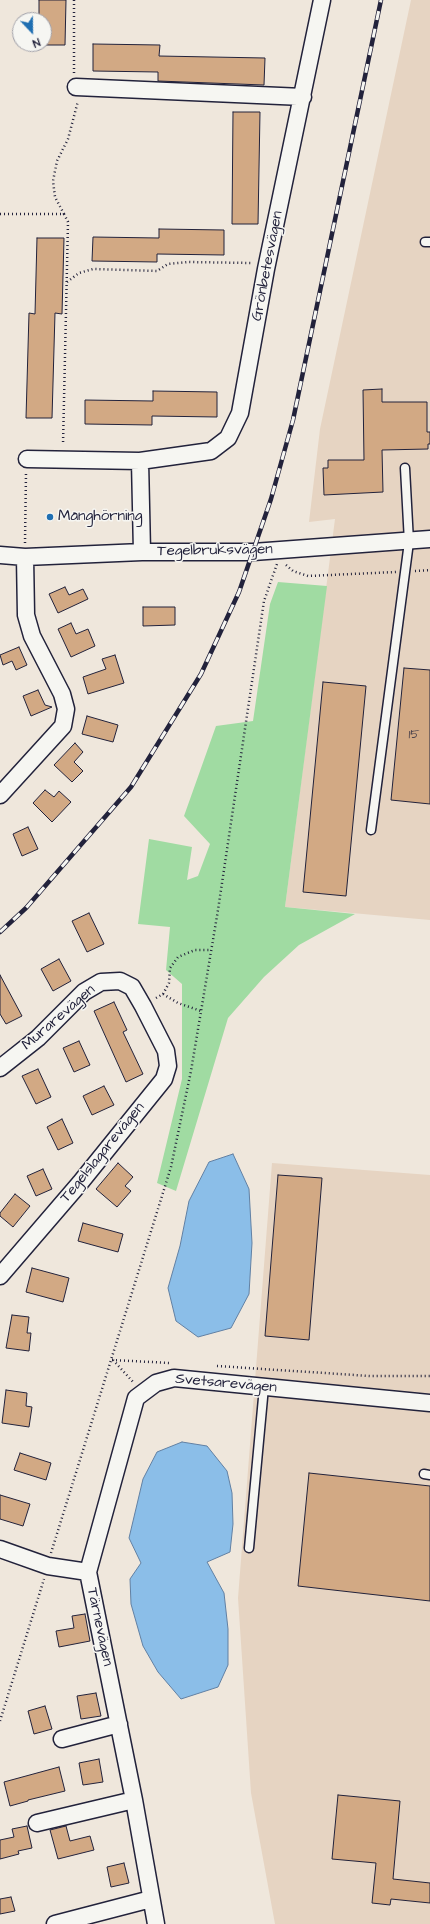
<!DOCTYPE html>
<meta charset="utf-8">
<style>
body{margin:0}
#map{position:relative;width:430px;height:1924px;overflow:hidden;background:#efe7dc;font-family:"Architects Daughter",sans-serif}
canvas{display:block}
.north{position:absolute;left:12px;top:12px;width:40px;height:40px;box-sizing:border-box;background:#f6f6f2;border:1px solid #a1a1a9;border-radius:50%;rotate:158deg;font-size:11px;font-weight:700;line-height:16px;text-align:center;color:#22223b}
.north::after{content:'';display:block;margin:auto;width:14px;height:18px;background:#1f6fb2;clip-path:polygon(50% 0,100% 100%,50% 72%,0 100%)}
</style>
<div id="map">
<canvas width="430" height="1924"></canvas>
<div class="north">N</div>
</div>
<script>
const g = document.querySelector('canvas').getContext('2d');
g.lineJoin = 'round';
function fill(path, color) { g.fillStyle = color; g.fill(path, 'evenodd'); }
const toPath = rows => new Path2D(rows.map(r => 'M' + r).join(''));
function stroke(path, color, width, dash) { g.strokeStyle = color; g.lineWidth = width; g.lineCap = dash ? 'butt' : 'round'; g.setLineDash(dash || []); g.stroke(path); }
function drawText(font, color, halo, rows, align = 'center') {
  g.font = font + ' "Architects Daughter",sans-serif'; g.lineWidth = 3; g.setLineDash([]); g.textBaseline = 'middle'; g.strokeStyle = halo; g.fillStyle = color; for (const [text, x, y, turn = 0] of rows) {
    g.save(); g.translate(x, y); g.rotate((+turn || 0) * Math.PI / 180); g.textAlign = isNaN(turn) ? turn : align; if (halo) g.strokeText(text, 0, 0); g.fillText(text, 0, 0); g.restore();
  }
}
fill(toPath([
 [411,0,430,0,430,920,285,907,335,519,309,522,320,429],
 [272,1163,430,1175,430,1924,275,1924,251,1793,238,1598]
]), '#e6d4c2');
fill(toPath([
 [278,582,327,586,285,907,355,914,299,945,264,977,228,1018,176,1191,157,1183,182,1079,182,984,166,970,170,927,138,924,149,839,192,847,187,880,198,876,210,844,184,816,216,726,253,721,270,604]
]), '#a0dba2');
const water = toPath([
 [233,1154,249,1189,252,1243,249,1294,231,1328,198,1337,176,1321,168,1288,180,1246,189,1201,209,1162,233,1154],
 [182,1442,207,1446,227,1471,232,1493,233,1524,230,1552,207,1562,224,1593,228,1629,228,1665,218,1687,181,1699,158,1672,143,1646,131,1604,130,1579,141,1563,129,1538,143,1479,157,1452,182,1442]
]);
fill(water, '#8bbee8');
stroke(water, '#6180a3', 1);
const building = toPath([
 [39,0,66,0,65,45,44,45,44,20,39,20,39,0],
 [93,44,160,45,159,56,265,58,264,85,158,81,158,72,93,71,93,44],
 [233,112,260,112,258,224,232,224,233,112],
 [159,229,224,230,224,255,157,254,157,262,92,261,93,237,159,238,159,229],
 [37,238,64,238,62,314,55,313,52,418,26,418,29,313,35,314,37,238],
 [382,389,382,402,427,402,427,432,430,432,430,444,428,444,428,449,382,450,383,492,324,495,323,468,328,468,328,460,364,460,363,390,382,389],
 [153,391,217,392,217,417,152,416,152,425,85,424,85,400,153,401,153,391],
 [65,587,69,595,83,589,88,599,58,613,49,594,65,587],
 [143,607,175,607,175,625,143,626,143,607],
 [71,623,76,634,88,629,95,646,71,657,58,629,71,623],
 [19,647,27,665,16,670,12,661,3,665,0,655,19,647],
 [115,655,124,683,88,694,83,677,106,669,102,659,115,655],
 [404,668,430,670,430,804,391,800,404,668],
 [323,682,366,686,346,896,303,892,323,682],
 [38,690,45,705,52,707,31,716,23,696,38,690],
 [87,716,118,725,113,742,82,734,87,716],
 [75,743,83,752,74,762,83,771,72,782,54,765,75,743],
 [45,790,54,797,59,791,71,802,52,822,33,803,45,790],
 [28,827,38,849,22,856,13,834,28,827],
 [89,913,104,944,87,952,72,921,89,913],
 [59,959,71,981,53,991,41,969,59,959],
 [0,975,22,1016,6,1024,0,1014,0,975],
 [114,1002,127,1030,123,1032,143,1074,126,1082,94,1011,114,1002],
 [79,1041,90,1065,74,1072,63,1048,79,1041],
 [38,1069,51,1097,36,1104,22,1076,38,1069],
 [104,1086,114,1105,92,1115,83,1096,104,1086],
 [62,1119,73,1143,58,1150,47,1127,62,1119],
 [118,1163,133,1177,125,1186,131,1191,117,1207,96,1189,118,1163],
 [43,1169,52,1189,36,1196,27,1176,43,1169],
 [278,1175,322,1178,309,1340,265,1336,278,1175],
 [15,1194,30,1206,13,1227,0,1216,0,1213,15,1194],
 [83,1223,123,1234,118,1252,78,1241,83,1223],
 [32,1268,69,1278,63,1302,26,1292,32,1268],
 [12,1315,29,1317,27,1333,31,1333,29,1351,6,1348,12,1315],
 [6,1390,27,1393,26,1406,32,1407,29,1427,2,1423,6,1390],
 [20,1453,51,1463,46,1480,14,1470,20,1453],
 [309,1473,430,1486,430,1601,298,1586,309,1473],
 [0,1495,30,1504,23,1526,0,1519,0,1495],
 [85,1614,90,1641,59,1647,56,1631,74,1628,72,1616,85,1614],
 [96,1693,101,1716,81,1719,77,1696,96,1693],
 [45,1706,52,1729,34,1734,28,1711,45,1706],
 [99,1759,103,1782,83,1785,79,1763,99,1759],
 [59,1767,65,1791,28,1800,28,1801,10,1806,4,1782,59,1767],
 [338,1795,400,1801,393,1879,430,1883,430,1903,391,1899,390,1905,372,1903,376,1863,332,1859,338,1795],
 [27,1826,32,1848,18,1851,19,1854,0,1859,0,1840,14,1837,12,1829,27,1826],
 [66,1826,70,1841,90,1836,94,1850,58,1859,50,1830,66,1826],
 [124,1863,129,1883,111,1887,107,1867,124,1863],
 [11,1897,15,1911,0,1914,0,1899,11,1897]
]);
fill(building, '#d2a984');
stroke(building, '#22223b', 1);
const lane = toPath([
 [425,242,430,242],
 [371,830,409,542,405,468],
 [424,1474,430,1475],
 [249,1548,264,1387]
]);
const street = toPath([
 [76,87,303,97],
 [27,459,140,461,211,451,228,438,240,413,266,269,322,0],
 [140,461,142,552],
 [0,555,25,557,142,552,253,552,430,539],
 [0,795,63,726,66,709,62,694,32,636,26,615,25,557],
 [0,1068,38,1038,84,992,101,982,120,981,132,987,143,1006,166,1051,168,1066,164,1079,80,1183,0,1276],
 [0,1549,48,1566,88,1572],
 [62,1739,119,1724],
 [37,1823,134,1800],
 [55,1924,151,1899],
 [156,1924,134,1800,88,1572,136,1398,156,1383,174,1378,430,1403]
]);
stroke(lane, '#22223b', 11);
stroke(street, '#22223b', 19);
stroke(toPath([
 [74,73,74,0],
 [0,214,64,214,68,222,63,445],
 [64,214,55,197,53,181,57,161,68,139,78,101],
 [67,282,79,273,93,269,157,271,168,264,188,262,253,263],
 [25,543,26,472],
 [286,565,293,571,308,576,396,572],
 [415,571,430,570],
 [163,994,178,1003,201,1011],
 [156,998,163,994,169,983,170,968,178,957,195,950,211,950],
 [112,1360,170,1363],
 [113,1360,134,1383],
 [217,1366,370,1376,430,1376],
 [51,1553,171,1167,191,1071,218,910,264,601,277,564],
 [0,1721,44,1579]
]), '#22223b', 2.5, [1, 3]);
stroke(lane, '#f6f6f2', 8);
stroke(street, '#f6f6f2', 16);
const rail = toPath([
 [0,932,26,908,131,787,201,674,239,592,271,499,293,420,381,0]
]);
stroke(rail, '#22223b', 4.5);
stroke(rail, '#f6f6f2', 3, [9]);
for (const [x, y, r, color] of [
 [50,517,4,"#1f6fb2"]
]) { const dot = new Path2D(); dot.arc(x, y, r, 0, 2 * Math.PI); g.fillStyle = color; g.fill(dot); stroke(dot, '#f6f6f2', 1.5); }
drawText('13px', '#4e444d', null, [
 ["15",414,735]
]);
drawText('15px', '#22223b', '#f6f6f2', [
 ["Grönbetesvägen",268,266,-79],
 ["Tegelbruksvägen",215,551,-1],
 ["Murarevägen",59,1018,-41],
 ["Tegelslagarevägen",103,1153,-51],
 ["Svetsarevägen",226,1384,5],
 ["Tärnevägen",99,1627,78]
]);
drawText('15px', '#22223b', '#f6f6f2', [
 ["Månghörning",58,517]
], 'left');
</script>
